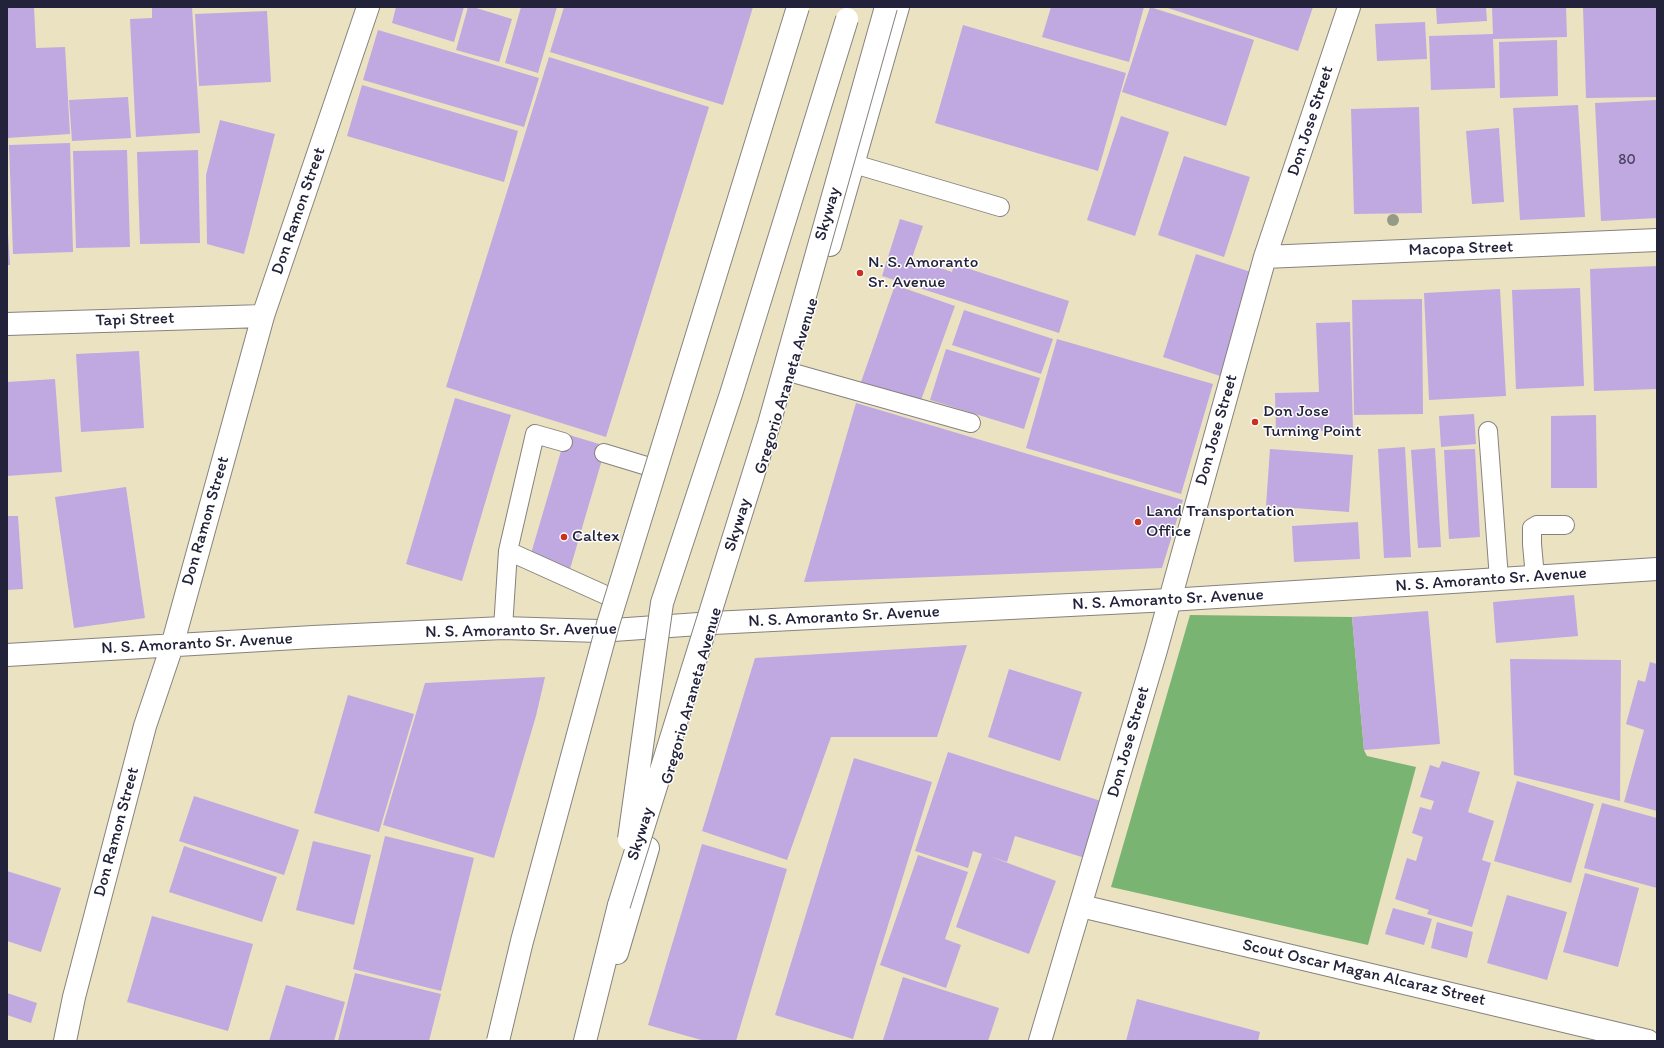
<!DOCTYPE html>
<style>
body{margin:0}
#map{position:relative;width:1664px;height:1048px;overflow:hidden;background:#ebe2c1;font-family:Itim,sans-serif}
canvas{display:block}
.frame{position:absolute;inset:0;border:8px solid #22223b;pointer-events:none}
</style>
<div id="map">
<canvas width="1664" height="1048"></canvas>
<div class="frame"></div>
</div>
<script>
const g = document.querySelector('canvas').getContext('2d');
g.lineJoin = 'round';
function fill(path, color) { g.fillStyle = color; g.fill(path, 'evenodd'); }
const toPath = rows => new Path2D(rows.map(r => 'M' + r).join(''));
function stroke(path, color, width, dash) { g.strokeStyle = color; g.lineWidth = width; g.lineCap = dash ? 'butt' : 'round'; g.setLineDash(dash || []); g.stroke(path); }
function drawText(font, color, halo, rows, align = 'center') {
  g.font = font + ' Itim,sans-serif'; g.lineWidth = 3; g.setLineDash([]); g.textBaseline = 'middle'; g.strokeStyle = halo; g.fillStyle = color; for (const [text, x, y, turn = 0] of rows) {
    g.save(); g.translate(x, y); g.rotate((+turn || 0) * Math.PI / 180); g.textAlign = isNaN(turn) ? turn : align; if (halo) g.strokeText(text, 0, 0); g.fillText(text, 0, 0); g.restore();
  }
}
fill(toPath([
 [1190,615,1352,617,1364,750,1367,756,1416,767,1368,945,1111,887]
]), '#7ab473');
fill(toPath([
 [7,7,34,7,36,48,65,47,70,134,7,138],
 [152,7,192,7,200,133,136,137,130,19,152,18],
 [396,7,464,7,454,42,392,23],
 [468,7,473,7,512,19,499,62,456,50],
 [521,7,557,7,538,73,505,63],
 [564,7,753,7,723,105,550,52],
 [1051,7,1144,7,1129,62,1042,37],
 [1150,7,1254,40,1226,126,1122,92],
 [1165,7,1313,7,1298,51],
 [1436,7,1486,7,1487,21,1437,24],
 [1492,7,1566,7,1567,37,1493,39,1495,88,1431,90,1429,36,1493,34],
 [1583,7,1657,7,1657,97,1586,98],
 [267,11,271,82,199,86,195,14],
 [1425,22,1427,59,1377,61,1375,24],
 [963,25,1126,73,1098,171,935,123],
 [378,30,539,78,524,127,363,80],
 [1557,40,1558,96,1500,98,1499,42],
 [549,57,709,107,606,437,446,387],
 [362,85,518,131,504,182,347,136],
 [128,97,131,138,72,141,69,100],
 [1657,100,1657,218,1601,221,1595,103],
 [1578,105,1585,217,1520,220,1513,108],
 [1419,107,1422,213,1354,214,1351,109],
 [1121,116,1169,132,1135,236,1087,220],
 [220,120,275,134,244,254,207,244,206,175],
 [1499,128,1504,202,1472,204,1466,131],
 [70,143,73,252,13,254,9,145],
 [127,150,130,247,76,248,73,151],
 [198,150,200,243,140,244,137,152],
 [1184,156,1250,177,1224,257,1158,235],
 [900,219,923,226,912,258,952,272,954,264,1069,301,1059,333,882,276],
 [7,234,8,234,10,265,7,265],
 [1196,254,1257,274,1223,377,1163,357],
 [1657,266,1657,389,1594,391,1590,269],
 [895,285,955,306,920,403,861,382],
 [1580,288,1584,386,1516,389,1512,290],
 [1500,289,1506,396,1429,400,1424,293],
 [1422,299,1423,414,1354,415,1352,300],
 [964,310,1053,339,1041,374,952,345],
 [1350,322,1353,430,1276,432,1275,393,1319,392,1316,323],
 [1057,339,1213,384,1181,494,1026,448],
 [946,349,1040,378,1024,429,930,400],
 [139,351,144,428,81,432,76,354],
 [55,379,62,472,7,476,7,382],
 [455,398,511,415,462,581,406,564],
 [856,403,1183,500,1162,568,804,582],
 [1474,414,1476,444,1441,447,1439,416],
 [1596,415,1597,488,1551,488,1551,416],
 [566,434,606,446,570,569,530,557],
 [1405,447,1411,557,1384,558,1378,449],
 [1435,448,1441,547,1418,548,1411,450],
 [1270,449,1353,455,1349,512,1266,506],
 [1475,449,1480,537,1449,539,1444,450],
 [126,487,145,618,74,628,55,497],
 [7,516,18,516,23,589,7,590],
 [1358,522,1360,559,1294,562,1292,526],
 [1574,595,1578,636,1496,643,1493,602],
 [1428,611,1440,744,1364,750,1352,617],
 [967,645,937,737,831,737,787,860,702,831,755,658],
 [1510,659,1621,660,1620,801,1514,775],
 [1650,662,1657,664,1657,811,1624,802,1644,730,1626,724,1638,680,1645,682],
 [1009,669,1082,692,1060,761,988,737],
 [545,677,536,716,494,858,383,825,425,683],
 [348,695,414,714,379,832,314,813],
 [948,752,1104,802,1085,858,1015,836,1007,862,989,856,1056,881,1029,954,956,927,982,854,973,851,968,868,915,851],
 [854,758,932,782,853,1039,775,1015],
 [1442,761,1480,772,1468,812,1494,821,1482,860,1491,863,1472,927,1427,914,1429,910,1395,899,1407,858,1416,861,1423,837,1412,833,1420,807,1431,810,1434,801,1420,797,1430,765,1439,768],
 [1517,781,1594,804,1571,883,1494,861],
 [194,796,299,830,284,875,179,841],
 [1602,803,1657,818,1657,888,1584,868],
 [385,836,474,858,441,991,353,969],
 [313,841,371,855,354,925,296,910],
 [702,844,787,869,736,1041,705,1041,648,1025],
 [184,846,277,877,262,922,169,892],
 [918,855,968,872,945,939,961,945,946,988,880,965],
 [7,871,61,888,41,952,7,941],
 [1585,873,1639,888,1618,967,1563,952],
 [1507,895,1567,912,1547,980,1487,963],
 [1393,908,1432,919,1424,945,1385,934],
 [152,916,253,944,228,1031,127,1002],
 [1437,922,1473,932,1467,958,1431,948],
 [355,973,441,994,429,1041,338,1041],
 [903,977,999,1008,988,1041,883,1040],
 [286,985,345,1002,334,1041,269,1041],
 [7,993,37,1003,31,1023,7,1015],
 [1137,999,1260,1032,1258,1041,1126,1041]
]), '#c0a8e1');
const lane = toPath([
 [854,164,1000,207],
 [793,373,971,423],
 [1488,431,1499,579],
 [563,442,535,434,508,551,610,597],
 [604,453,650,467],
 [1535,577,1532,544,1532,528,1537,525,1565,525],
 [503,628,508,551]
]);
const street = toPath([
 [1265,257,1657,240],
 [7,324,263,316],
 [7,655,313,637,503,628,599,631],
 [1081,906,1648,1041],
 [65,1041,74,997,145,726,172,646,263,316,368,7],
 [1040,1041,1156,650,1265,257,1349,7]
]);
const secondary = toPath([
 [599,631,713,623,1169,600,1657,569]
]);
const primary = toPath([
 [830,245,898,7],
 [617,953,648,848]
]);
const highway = toPath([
 [585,1041,619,905]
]);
stroke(lane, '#86827e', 20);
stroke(street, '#86827e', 24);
stroke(secondary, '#86827e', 24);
stroke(primary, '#86827e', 24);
stroke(highway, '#86827e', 24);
stroke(lane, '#fff', 18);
stroke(street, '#fff', 22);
stroke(secondary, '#fff', 22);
stroke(primary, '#fff', 22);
stroke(highway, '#fff', 22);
const highwayBridge = toPath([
 [629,839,662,603,731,394,847,19],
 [619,905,769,424,886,7],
 [498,1041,522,941,608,624,798,7]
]);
stroke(highwayBridge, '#86827e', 24, []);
stroke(highwayBridge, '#fff', 22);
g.fillStyle = '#939a86';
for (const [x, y] of [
 [1393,220]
]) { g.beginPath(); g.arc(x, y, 6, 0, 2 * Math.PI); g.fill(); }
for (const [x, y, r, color] of [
 [860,273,4,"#c8321e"],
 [1255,422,4,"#c8321e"],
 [1138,522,4,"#c8321e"],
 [564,537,4,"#c8321e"]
]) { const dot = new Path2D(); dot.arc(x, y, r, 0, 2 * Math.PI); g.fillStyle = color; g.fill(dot); stroke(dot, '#fff', 1.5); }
drawText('15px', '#4a4464', null, [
 ["80",1627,160]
]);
drawText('17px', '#22223b', '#fff', [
 ["Don Jose Street",1311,121,-72],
 ["Don Ramon Street",299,211,-71],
 ["Skyway",828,214,-74],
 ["Macopa Street",1461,249,-2],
 ["Tapi Street",135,320,-2],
 ["Gregorio Araneta Avenue",787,386,-73],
 ["Don Jose Street",1217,430,-74],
 ["Don Ramon Street",206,521,-74],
 ["Skyway",738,525,-73],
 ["N. S. Amoranto Sr. Avenue",1491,580,-4],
 ["N. S. Amoranto Sr. Avenue",1168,600,-3],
 ["N. S. Amoranto Sr. Avenue",844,617,-3],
 ["N. S. Amoranto Sr. Avenue",521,631,-1],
 ["N. S. Amoranto Sr. Avenue",197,644,-3],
 ["Gregorio Araneta Avenue",692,696,-74],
 ["Don Jose Street",1129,742,-74],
 ["Don Ramon Street",117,832,-75],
 ["Skyway",641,834,-73],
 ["Scout Oscar Magan Alcaraz Street",1364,973,13]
]);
drawText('17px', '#22223b', '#fff', [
 ["N. S. Amoranto",868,263],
 ["Sr. Avenue",868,283],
 ["Don Jose",1263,412],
 ["Turning Point",1263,432],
 ["Land Transportation",1146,512],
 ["Office",1146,532],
 ["Caltex",572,537]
], 'left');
</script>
